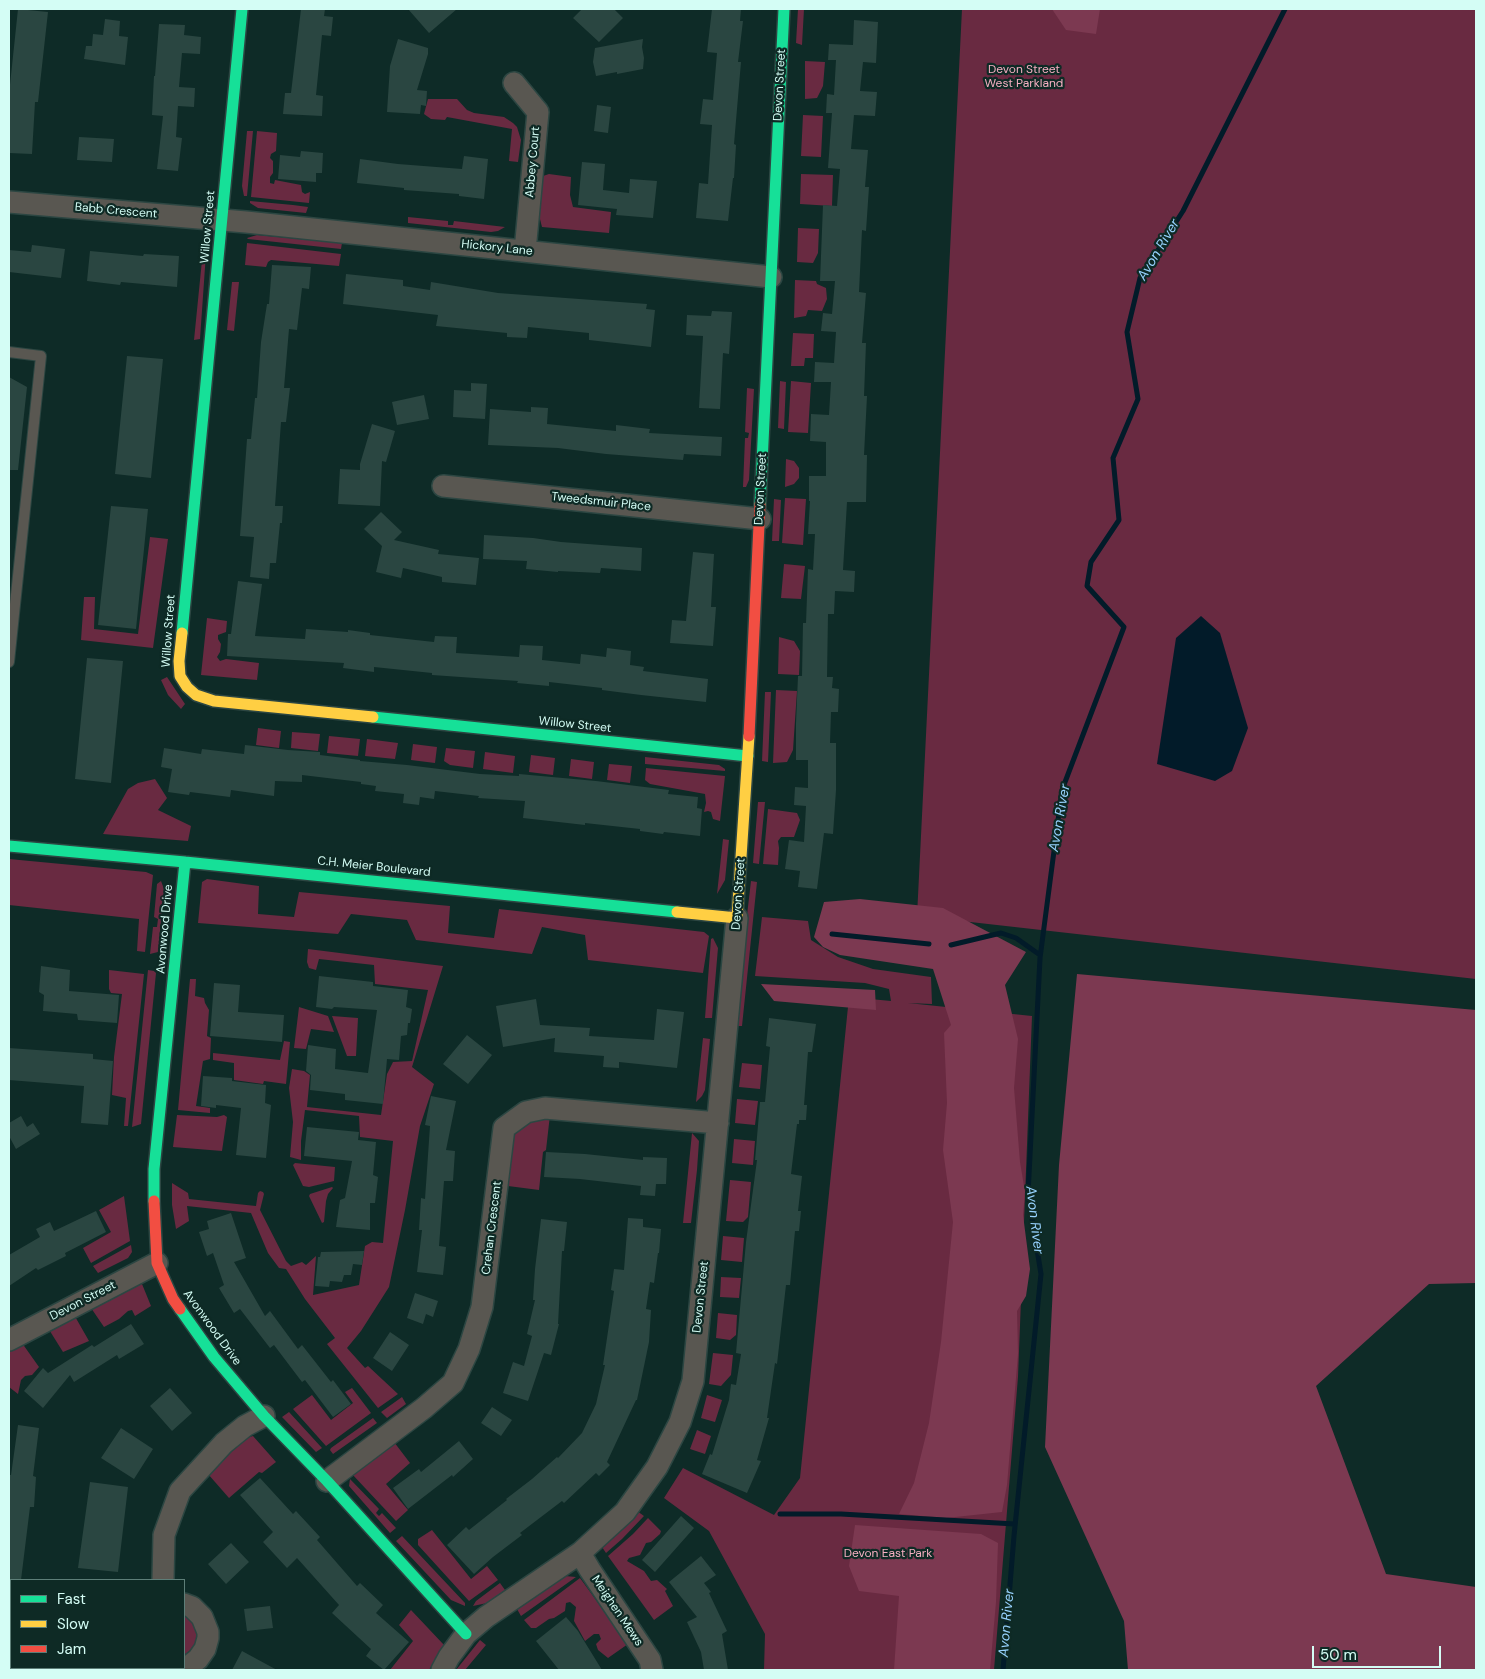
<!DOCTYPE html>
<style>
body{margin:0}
#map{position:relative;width:1485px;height:1679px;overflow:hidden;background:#0e2b27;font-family:"DM Sans",sans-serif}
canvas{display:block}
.frame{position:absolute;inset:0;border:10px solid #d4fdf5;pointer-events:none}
.legend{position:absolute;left:10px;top:1579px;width:175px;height:90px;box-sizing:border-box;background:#0e2a25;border:1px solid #5d7e78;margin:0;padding:6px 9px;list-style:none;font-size:15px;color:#d4fdf5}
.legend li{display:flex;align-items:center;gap:10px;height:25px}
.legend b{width:25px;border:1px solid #5d7e78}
.scale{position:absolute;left:1312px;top:1646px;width:129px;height:22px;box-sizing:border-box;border:2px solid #d4fdf5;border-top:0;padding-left:6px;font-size:15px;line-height:18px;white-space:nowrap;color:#d4fdf5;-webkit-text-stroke:4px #0e2a25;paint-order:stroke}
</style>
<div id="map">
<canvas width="1485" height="1679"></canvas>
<div class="frame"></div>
<ul class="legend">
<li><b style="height:6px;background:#16e098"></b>Fast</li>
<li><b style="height:6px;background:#ffcf43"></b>Slow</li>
<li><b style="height:6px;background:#f24e42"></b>Jam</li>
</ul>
<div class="scale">50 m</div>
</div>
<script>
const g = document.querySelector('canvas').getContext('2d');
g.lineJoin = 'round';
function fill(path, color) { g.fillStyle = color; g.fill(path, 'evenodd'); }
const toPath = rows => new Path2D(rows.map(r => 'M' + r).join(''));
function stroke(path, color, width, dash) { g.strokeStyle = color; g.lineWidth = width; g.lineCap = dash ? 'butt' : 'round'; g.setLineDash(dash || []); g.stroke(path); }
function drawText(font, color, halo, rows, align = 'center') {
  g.font = font + ' "DM Sans",sans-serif'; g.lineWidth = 4.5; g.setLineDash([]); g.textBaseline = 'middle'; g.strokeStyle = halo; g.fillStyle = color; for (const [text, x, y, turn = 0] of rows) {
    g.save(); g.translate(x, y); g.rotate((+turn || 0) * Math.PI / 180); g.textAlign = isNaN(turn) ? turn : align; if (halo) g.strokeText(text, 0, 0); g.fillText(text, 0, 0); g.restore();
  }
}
fill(toPath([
 [798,9,804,9,802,45,796,43],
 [962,9,1476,9,1476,979,917,916],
 [805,61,825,62,823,86,817,98,805,99],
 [428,99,457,99,467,110,474,113,504,117,513,123,517,127,521,140,518,162,509,161,512,129,447,117,445,120,431,119,424,114],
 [803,115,823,116,821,157,801,156],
 [247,131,253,131,247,196,244,196,242,186],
 [257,131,277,133,276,151,271,154,270,158,273,161,273,173,270,177,270,183,274,184,275,180,301,185,302,192,305,194,310,192,309,203,251,197],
 [549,174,571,177,570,195,573,207,611,212,609,233,542,227,539,215,543,176],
 [801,174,833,175,832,206,800,204],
 [250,201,293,205,308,207,306,213,258,208,250,203],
 [408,217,448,221,448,225,453,225,454,221,505,227,498,231,491,232,408,223],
 [798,228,819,229,818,253,813,263,797,262],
 [257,235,342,243,341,249,248,239,247,238],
 [207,239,200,339,194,340,204,240],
 [247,243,341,254,339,266,271,260,268,262,266,267,245,265],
 [795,280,816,281,817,284,826,288,827,299,822,311,808,310,806,316,794,318],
 [232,282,239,282,234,331,227,330],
 [793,333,814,334,813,358,805,358,804,366,791,366],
 [780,381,786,382,784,429,778,428],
 [791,381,811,383,808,433,788,432],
 [747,388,754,389,749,480,746,487,743,487,745,438,748,438,749,433,745,432],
 [786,459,794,461,799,468,799,478,794,484,785,487],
 [785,498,806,499,803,545,782,543],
 [774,499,781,500,779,541,772,541],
 [150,537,168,539,153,648,81,640,84,597,95,597,94,629,138,634],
 [784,564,805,566,801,599,781,598],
 [207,618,227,621,226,632,218,635,218,639,221,644,220,652,217,657,220,661,226,659,259,663,257,680,201,675],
 [779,637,794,641,800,651,799,675,778,674],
 [167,677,185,704,181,709,168,695,161,680],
 [776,690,797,691,793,750,787,762,773,763],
 [765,692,771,692,768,762,762,761],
 [258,728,281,731,279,748,256,745],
 [292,732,320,734,318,751,291,748],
 [329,736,360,739,358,756,327,753],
 [367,739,398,743,395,759,365,756],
 [413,744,437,747,435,763,411,760],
 [446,748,475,751,473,768,450,765,444,761],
 [485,752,515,756,513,773,483,769],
 [531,755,555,758,553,775,529,772],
 [645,757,719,765,725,769,725,771,645,764],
 [571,759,594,762,592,779,569,776],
 [609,764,632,766,630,783,607,780],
 [646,768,725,776,720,821,713,819,711,812,708,811,704,812,706,803,705,794,650,784,645,780],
 [155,779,167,798,158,810,191,826,188,841,103,834,128,789,138,783],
 [758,802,765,802,759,864,753,863],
 [768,809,797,813,800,820,794,837,781,837,778,841,779,848,778,865,763,864],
 [723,839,729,840,725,880,717,894],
 [9,859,146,872,153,875,145,952,137,951,139,919,9,905],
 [207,879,259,886,258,914,294,917,299,892,450,906,448,933,494,938,499,909,704,932,709,936,703,973,588,960,585,935,542,927,532,954,416,940,407,920,351,914,338,934,198,923,202,882],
 [161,881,164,889,158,952,150,954,153,927,157,927,158,919,154,917,157,884],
 [751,881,757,882,742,1026,734,1026],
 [762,917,808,921,811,940,838,957,873,969,931,977,932,1004,908,1003,1032,1016,1018,1377,994,1670,764,1670,765,1634,709,1531,664,1498,683,1468,774,1515,800,1478,849,997,891,1001,889,989,865,983,755,976],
 [713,938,718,948,712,1018,705,1018,711,939],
 [308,949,443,966,412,1067,434,1084,420,1126,405,1210,389,1287,361,1331,347,1348,365,1368,368,1366,398,1394,378,1408,327,1344,335,1338,305,1299,286,1269,279,1268,268,1253,251,1213,187,1206,189,1221,176,1229,172,1205,172,1183,188,1193,189,1199,256,1206,258,1193,260,1191,263,1192,264,1194,260,1210,286,1261,291,1266,302,1262,306,1265,316,1256,313,1295,359,1285,365,1246,372,1242,383,1243,393,1141,360,1137,359,1116,305,1110,301,1141,301,1160,290,1157,293,1122,289,1088,292,1069,304,1071,310,1075,307,1107,381,1115,387,1074,393,1062,412,1061,428,990,375,984,374,965,319,959,316,970,309,968,307,962],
 [109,970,144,974,128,1126,124,1126,126,1098,112,1095,114,1057,122,994,111,993,109,989],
 [148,970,154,971,156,973,141,1124,132,1127],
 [190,979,196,979,195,996,204,998,205,1003,209,1010,207,1036,211,1038,210,1059,203,1061,196,1106,210,1108,210,1113,178,1110],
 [299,1007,328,1016,334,1032,311,1029,306,1049,294,1048],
 [332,1016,358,1018,356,1056,347,1056],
 [703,1038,710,1039,705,1090,702,1096,696,1102],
 [284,1041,290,1042,286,1084,264,1081,263,1084,234,1080,234,1063,213,1060,213,1053,280,1060],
 [742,1063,762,1065,760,1089,739,1087],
 [737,1099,758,1101,755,1125,735,1123],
 [177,1115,217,1117,224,1115,227,1117,222,1151,173,1147],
 [550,1115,546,1150,543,1152,539,1190,508,1186,514,1134,526,1119],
 [692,1133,699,1141,697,1170,691,1223,683,1223],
 [734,1139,755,1141,753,1165,732,1163],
 [295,1163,335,1167,334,1181,309,1187,303,1186,293,1165],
 [730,1180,751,1182,748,1217,743,1222,726,1221],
 [332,1187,333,1188,328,1194,326,1201,324,1222,322,1223,309,1196,310,1194],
 [124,1196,130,1241,91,1263,83,1248,111,1232,99,1210],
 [723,1236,744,1238,742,1262,721,1260],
 [131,1245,132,1252,128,1258,98,1273,93,1266],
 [721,1277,741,1278,739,1298,720,1297],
 [136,1283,142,1284,151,1306,135,1316,132,1310,128,1311,119,1319,104,1327,89,1305],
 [73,1313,89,1341,63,1352,48,1328],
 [718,1313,737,1315,736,1335,730,1340,716,1338],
 [22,1343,39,1367,32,1375,25,1376,21,1380,18,1394,9,1387,9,1350],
 [713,1353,733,1355,731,1375,721,1386,709,1384],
 [352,1388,371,1413,326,1446,293,1409,312,1395,331,1420,353,1403,345,1392],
 [707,1395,722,1400,715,1422,701,1418],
 [402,1397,406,1404,387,1418,381,1412],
 [289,1412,322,1448,316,1452,282,1417],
 [373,1418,377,1423,333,1454,330,1450,331,1448],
 [697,1430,711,1436,705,1454,690,1449],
 [253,1436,276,1462,262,1473,259,1472,229,1498,208,1474,246,1438],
 [394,1442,410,1463,386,1484,408,1510,396,1521,351,1473],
 [350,1479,379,1509,376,1513,379,1516,382,1513,396,1528,390,1533,349,1486],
 [637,1511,644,1516,622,1539,606,1553,602,1547],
 [648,1518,661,1531,660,1534,651,1542,646,1543,640,1555,629,1558,627,1561,644,1571,651,1581,657,1580,667,1589,665,1591,673,1606,654,1620,608,1556,633,1534],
 [432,1530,471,1579,487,1566,498,1580,469,1601,418,1545,418,1539],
 [402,1536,465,1603,465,1606,451,1600,396,1541],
 [565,1576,576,1577,521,1616,517,1609],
 [580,1578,628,1644,608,1658,598,1650,596,1644,601,1639,599,1634,594,1634,585,1641,574,1621,576,1607,570,1602,566,1603,565,1611,554,1618,549,1619,536,1628,531,1628,524,1620],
 [500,1583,505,1590,487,1603,473,1606,476,1601],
 [411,1610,444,1645,429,1670,390,1670,413,1641,399,1625],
 [184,1612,193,1618,198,1636,195,1644,191,1650,184,1655],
 [480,1640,486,1645,465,1670,456,1670]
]), '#692a41');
fill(toPath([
 [1052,9,1100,9,1096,34,1066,30],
 [860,899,943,908,1026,952,1005,985,1018,1039,1014,1088,1020,1162,1025,1192,1023,1215,1030,1269,1026,1296,1017,1311,1018,1354,1007,1485,1002,1512,946,1518,899,1514,914,1483,929,1423,941,1342,953,1222,943,1150,947,1103,944,1033,951,1025,933,969,840,955,823,947,814,937,824,902],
 [1077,974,1476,1010,1476,1283,1429,1284,1316,1386,1386,1574,1476,1587,1476,1670,1128,1670,1124,1621,1045,1447,1059,1165],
 [761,984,875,990,876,1010,774,1001],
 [855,1525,981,1534,998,1543,996,1602,990,1670,894,1670,899,1596,859,1591,849,1566]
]), '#7c3951');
fill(toPath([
 [1201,616,1220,633,1248,728,1232,771,1215,781,1157,764,1176,638]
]), '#021b29');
stroke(toPath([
 [832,934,929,944],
 [951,945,1001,933,1016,938,1040,955],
 [780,1514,841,1514,1015,1524],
 [1003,1670,1014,1536,1041,1274,1028,1194,1040,958,1062,790,1124,627,1087,586,1091,562,1119,520,1113,458,1138,399,1127,332,1140,278,1183,211,1285,9]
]), '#021b29', 5);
fill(toPath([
 [18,9,48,12,38,102,35,102,32,154,9,153,9,94],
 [301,9,325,9,324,16,333,17,331,36,322,35,316,95,323,96,322,116,283,114,285,93,291,93],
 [408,9,457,9,429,33],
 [582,9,614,9,623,18,599,42,573,18],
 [712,9,741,9,740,21,743,21,738,62,741,62,734,144,736,145,734,178,733,178,728,221,696,218,699,183,708,184,712,125,700,124,703,99,713,100,717,53,707,52],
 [105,19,120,21,119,36,128,37,125,65,84,59,86,46,92,46,93,34,103,35],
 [854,20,878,22,876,63,863,62,860,91,877,92,875,116,854,115,851,149,868,150,865,187,869,187,866,231,862,230,859,292,866,293,862,343,866,343,864,396,867,396,864,455,867,455,866,502,847,502,843,570,855,571,854,592,835,591,834,614,828,614,827,677,833,677,832,688,839,689,838,712,831,712,830,743,836,743,836,790,833,834,824,833,817,889,798,887,800,871,785,869,789,840,804,842,806,806,794,805,795,787,808,788,808,760,796,760,796,723,798,676,802,676,803,623,806,623,808,569,813,570,815,534,808,534,810,501,809,501,809,476,826,476,826,442,810,441,811,414,829,415,831,382,814,382,815,362,834,363,836,332,821,331,823,313,832,314,835,281,820,281,823,205,837,206,840,169,828,168,832,113,826,113,827,94,834,95,836,60,828,60,829,44,853,45],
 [159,24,185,25,184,35,201,37,200,54,182,53,179,87,195,88,194,107,178,106,176,137,182,138,178,171,157,169,163,116,152,115,154,76,155,76],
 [398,39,428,48,428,54,417,90,427,91,426,106,421,105,420,114,387,112,390,66],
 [643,39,642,47,644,58,643,69,617,74,617,72,596,76,593,62,595,48],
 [597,105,611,107,608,133,594,131],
 [79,137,114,139,112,162,77,160],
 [301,151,323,153,322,173,316,173,316,182,278,179,280,155,300,157],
 [464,156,488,159,484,199,459,196,459,194,404,190,404,188,357,183,360,159,398,164,462,169],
 [582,162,605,164,603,190,629,193,630,179,657,181,653,218,616,215,617,209,578,205],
 [32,245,65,249,61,278,9,272,9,250,31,252],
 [90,251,143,256,144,254,179,256,177,287,121,282,120,285,87,281],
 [272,265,311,267,309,289,302,288,297,330,289,329,284,388,290,388,286,422,281,422,275,506,283,506,282,523,280,523,276,563,270,563,269,579,250,577,254,537,240,536,247,439,251,439,255,398,257,398,261,342,267,304,269,304],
 [346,274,403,280,403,286,430,290,431,282,498,293,647,304,646,309,655,310,651,347,589,340,589,333,528,327,527,338,507,337,507,333,436,326,438,315,343,304],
 [712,311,732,312,729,354,723,353,720,409,699,408,703,336,686,335,687,315,711,316],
 [127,356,163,359,151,478,115,474],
 [9,377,27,387,18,470,9,470],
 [471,383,487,384,485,419,453,417,454,390,471,391],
 [424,395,429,419,397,425,392,402],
 [531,407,548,408,547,424,616,431,616,425,650,429,649,433,722,437,721,456,684,454,683,460,606,454,558,448,488,445,490,409,531,412],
 [372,424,395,431,386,462,382,461,380,506,338,504,340,469,360,470,360,464],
 [111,506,148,509,136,629,98,625],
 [381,512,402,532,394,540,439,550,438,554,479,558,476,585,442,582,442,577,403,568,401,578,376,572,382,546,364,529],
 [484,535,533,538,561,542,642,548,641,571,601,568,600,573,558,571,558,572,526,569,527,561,483,559],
 [693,552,714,554,711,607,716,607,713,646,670,643,672,620,686,621],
 [238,581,262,584,255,636,305,639,306,629,348,632,348,630,370,633,370,635,434,642,435,636,457,637,456,653,519,657,520,645,543,646,542,660,580,664,581,654,606,657,607,648,631,651,630,665,644,667,643,671,708,679,706,702,641,695,602,690,602,688,549,682,549,686,517,683,518,681,432,675,432,673,374,667,374,672,343,668,344,663,227,656,228,634,231,634],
 [87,658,123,661,111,783,75,779],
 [245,745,288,750,320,752,320,755,360,760,360,761,407,765,480,774,519,776,519,774,596,781,669,790,668,794,698,797,697,808,702,809,700,836,664,832,663,834,640,831,640,829,585,823,585,825,523,818,525,801,478,798,479,796,435,791,434,799,420,797,419,805,403,803,404,794,375,791,376,786,361,784,361,782,302,775,302,782,275,781,274,796,231,790,230,797,190,792,189,795,168,792,172,769,161,767,164,748,201,754,202,749,244,754],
 [41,966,70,970,69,991,119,995,117,1023,78,1020,77,1014,43,1011,44,995,39,992],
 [319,976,373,982,373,986,408,990,406,1007,412,1009,410,1023,408,1023,407,1035,401,1036,399,1060,387,1059,383,1104,345,1100,345,1094,310,1090,311,1075,306,1071,308,1045,336,1049,335,1069,368,1073,377,1010,334,1007,332,1009,316,1007],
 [214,983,240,985,238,1012,284,1015,282,1042,210,1036],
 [536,999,540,1025,590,1028,589,1036,654,1040,657,1009,684,1012,677,1068,619,1062,619,1068,603,1067,604,1056,554,1052,555,1038,503,1047,496,1006],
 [769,1018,816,1024,812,1052,808,1052,804,1105,807,1105,806,1120,799,1120,799,1124,797,1124,791,1174,802,1176,798,1211,801,1211,799,1231,795,1231,790,1285,786,1285,777,1364,775,1363,767,1418,769,1418,757,1460,761,1461,747,1493,702,1474,710,1454,712,1455,729,1400,731,1384,736,1385,741,1354,736,1353,746,1242,757,1160,755,1160,760,1102,765,1102,770,1047,766,1046],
 [467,1035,492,1055,468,1084,443,1064],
 [9,1048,93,1054,93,1059,113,1061,108,1125,81,1123,84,1086,9,1080],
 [203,1076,232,1078,232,1081,266,1085,265,1103,271,1105,266,1158,236,1155,241,1108,216,1105,216,1108,201,1106],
 [431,1096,456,1101,446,1150,455,1151,453,1181,444,1181,439,1246,446,1247,443,1275,417,1272,422,1230,419,1230,421,1198,425,1199,430,1126,425,1125],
 [21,1116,27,1127,33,1123,40,1134,16,1149,9,1136,9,1123],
 [307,1127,359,1132,358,1140,376,1142,373,1175,378,1177,375,1203,370,1203,370,1230,336,1227,340,1200,345,1198,352,1161,304,1156],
 [546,1152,585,1154,643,1160,643,1157,667,1158,666,1184,656,1184,655,1196,640,1195,641,1186,580,1179,544,1177],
 [96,1211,106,1232,65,1253,66,1256,38,1270,36,1268,9,1286,9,1255,40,1237,36,1229,50,1222,54,1231],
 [231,1213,246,1258,234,1262,265,1316,270,1311,298,1349,302,1345,331,1382,333,1380,351,1404,333,1417,305,1380,302,1382,274,1345,270,1348,240,1309,234,1313,219,1288,224,1285,213,1253,207,1256,199,1232,209,1229,207,1221],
 [628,1218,643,1219,643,1227,661,1229,659,1253,658,1253,654,1283,650,1282,646,1309,651,1310,649,1342,637,1400,636,1400,607,1462,610,1465,599,1476,596,1473,564,1503,562,1501,520,1533,522,1535,493,1557,474,1574,447,1545,466,1527,469,1530,507,1500,506,1499,532,1479,557,1457,558,1458,582,1433,596,1404,605,1365,603,1365,614,1291,611,1290,614,1269,624,1270],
 [541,1219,567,1222,564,1251,562,1251,558,1324,559,1324,551,1355,544,1353,528,1401,503,1393,513,1362,524,1366,532,1336,527,1334,535,1300,533,1300,535,1269],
 [364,1251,362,1265,353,1264,351,1275,344,1275,342,1282,330,1281,329,1287,315,1286,318,1257,320,1257,321,1252],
 [415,1293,438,1301,433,1317,426,1314,423,1324,407,1318],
 [131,1324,144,1344,119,1359,117,1355,74,1382,70,1375,43,1408,24,1391,43,1368,48,1373,92,1345,94,1347],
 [390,1332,409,1345,392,1371,373,1358],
 [170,1388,192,1413,172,1431,150,1406],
 [492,1407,512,1420,501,1436,481,1423],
 [18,1425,39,1428,33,1476,36,1477,34,1507,30,1507,21,1580,9,1580,9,1475,11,1475],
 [121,1428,153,1449,134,1479,101,1458],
 [459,1441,473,1459,453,1477,452,1475,408,1509,393,1488,419,1469,421,1472],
 [260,1478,293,1514,296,1511,320,1537,317,1540,357,1586,360,1583,383,1605,376,1613,409,1642,384,1670,366,1656,371,1649,332,1613,339,1605,297,1558,287,1568,263,1542,273,1532,240,1495],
 [90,1482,128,1487,118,1572,78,1568],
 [681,1516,694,1528,655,1572,642,1560],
 [231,1543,249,1562,226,1584,208,1564],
 [701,1556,716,1575,704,1583,711,1592,709,1593,727,1631,722,1634,728,1670,704,1670,701,1652,687,1622,697,1617,669,1582],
 [270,1606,273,1628,247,1631,244,1609],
 [566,1617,578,1631,602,1670,559,1670,536,1641],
 [242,1651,277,1670,232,1670]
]), '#2a4641');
const lane = toPath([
 [9,352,41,356,9,662]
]);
const street = toPath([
 [514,83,538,112,525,251],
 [9,202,246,222,771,277],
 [443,486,760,519],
 [9,1340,157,1263],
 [327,1481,424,1408,453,1383,469,1349,482,1307,504,1128,526,1112,545,1108,718,1123],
 [580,1553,590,1570,650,1660,652,1670],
 [163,1580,164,1535,180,1491,224,1443,245,1426,264,1416],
 [184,1604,192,1607,202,1617,208,1632,208,1638,205,1649,198,1659,189,1666,184,1667],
 [442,1670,449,1657,466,1634,486,1617,580,1553,625,1512,657,1467,680,1422,693,1381,737,918]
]);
const fast = toPath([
 [760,504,784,9],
 [182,633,242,9],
 [373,717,748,756],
 [9,846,185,862,677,912],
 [154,1201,154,1169,185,862],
 [180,1309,214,1357,264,1416,327,1481,466,1634]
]);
const slow = toPath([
 [182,633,179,661,180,676,187,687,196,695,214,701,373,717],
 [677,912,737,918,749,736]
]);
const jam = toPath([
 [749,736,760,504],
 [154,1201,157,1263,173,1299,180,1309]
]);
stroke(lane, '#2c4642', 12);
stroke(street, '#2c4642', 24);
stroke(fast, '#2c4642', 14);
stroke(slow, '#2c4642', 14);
stroke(jam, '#2c4642', 14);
stroke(lane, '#595751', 10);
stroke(street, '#595751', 21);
stroke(fast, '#16e098', 11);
stroke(slow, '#ffcf43', 11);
stroke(jam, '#f24e42', 11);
drawText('12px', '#f6afc2', '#0e2a25', [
 ["Devon Street",1024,70],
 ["West Parkland",1024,84],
 ["Devon East Park",888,1554]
]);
drawText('12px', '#d4fdf5', '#0e2a25', [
 ["Devon Street",780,85,-87],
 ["Abbey Court",533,162,-85],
 ["Babb Crescent",116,211,5],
 ["Willow Street",208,227,-85],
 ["Hickory Lane",497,248,6],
 ["Devon Street",761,489,-87],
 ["Tweedsmuir Place",601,502,6],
 ["Willow Street",169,631,-86],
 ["Willow Street",575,725,6],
 ["C.H. Meier Boulevard",374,867,6],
 ["Devon Street",739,894,-86],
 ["Avonwood Drive",165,929,-85],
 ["Crehan Crescent",492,1228,-83],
 ["Devon Street",701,1297,-84],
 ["Devon Street",83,1301,-27],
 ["Avonwood Drive",212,1328,54],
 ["Meighen Mews",617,1611,56]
]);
drawText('italic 14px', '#97d2fe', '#0e2a25', [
 ["Avon River",1159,250,-59],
 ["Avon River",1060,818,-80],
 ["Avon River",1034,1220,83],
 ["Avon River",1007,1623,-85]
]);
</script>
